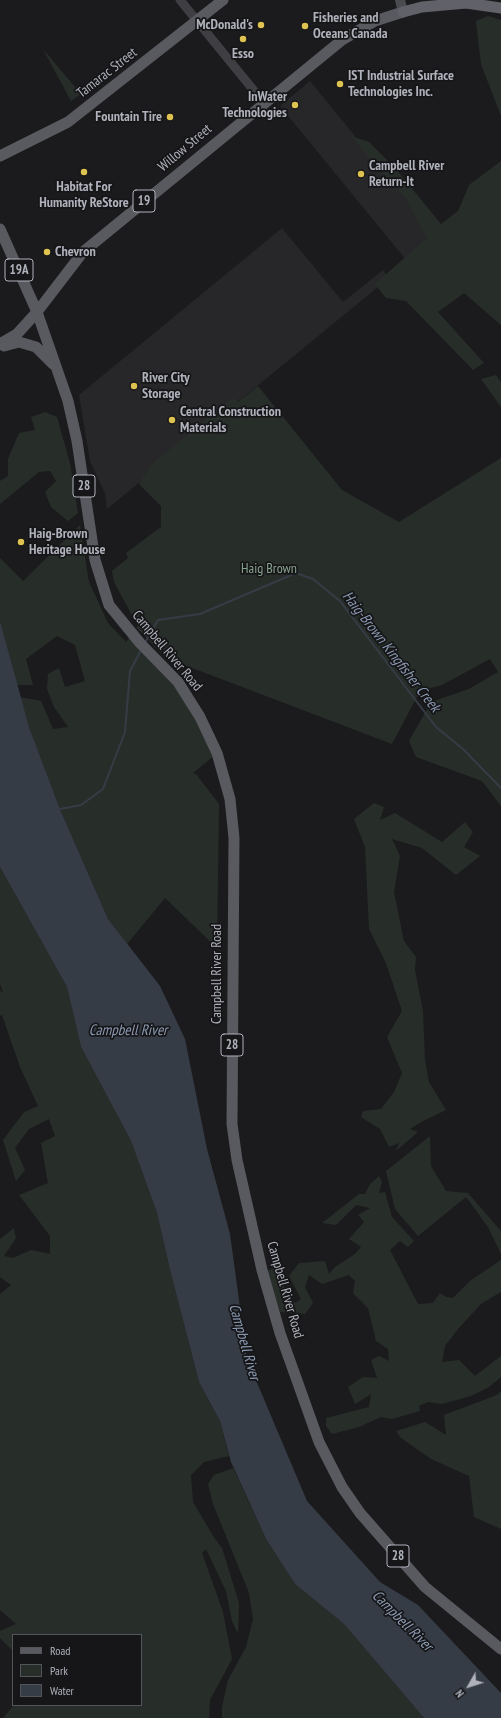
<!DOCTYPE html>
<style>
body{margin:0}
#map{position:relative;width:501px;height:1718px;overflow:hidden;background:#1b1b1d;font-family:"PT Sans Narrow",sans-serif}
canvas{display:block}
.legend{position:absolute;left:12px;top:1634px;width:130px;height:72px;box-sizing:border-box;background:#161618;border:1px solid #535459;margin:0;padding:5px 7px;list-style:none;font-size:12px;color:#afb1bb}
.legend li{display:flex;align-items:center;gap:8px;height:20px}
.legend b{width:20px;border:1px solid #535459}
.north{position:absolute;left:449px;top:1666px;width:40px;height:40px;-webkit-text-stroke:3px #161618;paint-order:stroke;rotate:231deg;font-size:11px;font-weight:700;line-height:16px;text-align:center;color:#afb1bb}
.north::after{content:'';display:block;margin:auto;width:14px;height:18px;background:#afb1bb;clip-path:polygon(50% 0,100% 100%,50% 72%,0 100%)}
</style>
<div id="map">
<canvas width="501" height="1718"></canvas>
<ul class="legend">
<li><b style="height:5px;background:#595960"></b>Road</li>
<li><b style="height:11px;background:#272e29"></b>Park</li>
<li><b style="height:11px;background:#363c45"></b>Water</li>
</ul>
<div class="north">N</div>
</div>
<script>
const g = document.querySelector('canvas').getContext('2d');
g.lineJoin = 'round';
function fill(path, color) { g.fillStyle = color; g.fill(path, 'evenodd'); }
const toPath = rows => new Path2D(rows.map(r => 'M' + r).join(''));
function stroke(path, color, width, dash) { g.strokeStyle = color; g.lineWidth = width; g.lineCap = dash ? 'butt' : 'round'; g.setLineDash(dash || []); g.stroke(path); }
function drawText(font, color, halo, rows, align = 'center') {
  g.font = font + ' "PT Sans Narrow",sans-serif'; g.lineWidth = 3.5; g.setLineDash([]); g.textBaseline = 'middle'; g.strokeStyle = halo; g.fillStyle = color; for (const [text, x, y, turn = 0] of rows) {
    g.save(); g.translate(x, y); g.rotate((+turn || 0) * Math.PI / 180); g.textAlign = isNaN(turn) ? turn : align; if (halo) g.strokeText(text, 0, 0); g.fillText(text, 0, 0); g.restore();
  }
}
fill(toPath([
 [310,81,433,232,407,261,280,106],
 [282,228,343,302,383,270,389,278,107,509,105,494,90,461,79,395]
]), '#27272a');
fill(toPath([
 [488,16,501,20,501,116,481,64,476,21],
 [43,49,81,94,71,101],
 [351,136,369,142,396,169,441,224,458,211,469,185,501,161,501,325,464,293,438,312,484,363,473,370,406,301,386,298,375,284,427,238,406,199],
 [496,375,501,382,501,407,481,379],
 [258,386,342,490,399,522,501,458,501,806,482,781,416,757,409,741,431,702,469,689,498,672,490,659,442,685,420,691,392,744,166,658,137,628,138,622,134,619,114,582,112,571,128,558,126,553,161,527,161,506,139,484,152,464,232,398,238,402],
 [45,412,57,417,70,463,78,513,68,521,51,507,45,492,56,481,50,471,39,472,0,504,0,481,8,476,8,459,19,433,35,430,31,417],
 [80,525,89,582,108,623,126,642,131,636,157,657,216,754,193,773,196,774,219,804,217,948,165,898,127,944,108,919,60,809,29,727,20,697,41,701,53,729,68,727,54,707,47,689,48,674,59,668,65,687,85,681,75,645,57,636,26,659,33,685,17,685,0,621,0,558,23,581],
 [374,803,384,807,380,820,395,813,442,842,465,822,473,832,464,847,480,856,456,875,422,848,392,839,400,856,394,892,404,941,416,957,415,970,423,1011,425,1060,429,1082,446,1110,421,1122,410,1129,418,1132,396,1151,399,1143,389,1147,380,1129,361,1117,363,1111,381,1109,394,1092,402,1073,387,1037,402,1011,386,963,369,929,365,847,354,819],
 [0,867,67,987,81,1047,131,1141,157,1213,170,1270,199,1382,220,1421,229,1456,204,1462,191,1475,193,1502,213,1536,222,1548,239,1603,238,1634,232,1621,226,1591,206,1549,202,1553,223,1612,232,1659,210,1700,209,1718,3,1718,14,1705,141,1705,141,1635,13,1635,13,1651,0,1638,0,1631,16,1624,0,1610,0,1294,11,1285,0,1277,0,1239,14,1228,16,1238,4,1256,13,1258,31,1250,50,1254,50,1236,19,1195,48,1183,41,1143,55,1136,49,1119,29,1129,15,1148,25,1170,16,1181,3,1140,24,1112,38,1106,20,1067,2,1015,0,1016,0,991,3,992,0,984],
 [430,1136,431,1166,446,1191,468,1193,501,1231,501,1254,488,1227,466,1197,418,1236,395,1209,386,1171],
 [379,1176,382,1182,379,1193,385,1192,392,1217,414,1241,408,1247,400,1241,390,1250,418,1304,433,1303,440,1293,446,1297,453,1298,470,1281,501,1260,501,1292,481,1304,458,1329,445,1346,442,1362,459,1360,475,1376,501,1356,501,1377,489,1387,471,1396,442,1404,428,1402,419,1406,420,1411,392,1419,381,1417,359,1427,332,1434,326,1426,326,1418,369,1407,371,1394,355,1404,348,1387,363,1377,377,1378,371,1360,379,1356,389,1361,388,1349,376,1341,368,1308,353,1293,355,1281,349,1275,322,1284,309,1275,305,1287,313,1303,305,1314,280,1312,266,1272,277,1266,285,1289,295,1303,301,1299,289,1276,299,1263,325,1261,329,1274,335,1267,355,1254,361,1247,349,1239,364,1222,358,1215,370,1208,356,1205,336,1225,322,1223,359,1194,365,1194,370,1184],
 [501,1391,501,1529,474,1517,469,1476,431,1459,401,1438,396,1431,425,1422,446,1435,444,1415,497,1395],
 [233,1468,266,1539,295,1584,344,1624,424,1718,222,1718,222,1707,228,1680,246,1647,253,1619,249,1593,213,1504,208,1484,214,1475]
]), '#272e29');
fill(toPath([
 [0,621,29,727,60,809,108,919,160,986,185,1039,207,1149,230,1234,247,1359,307,1501,380,1582,418,1605,501,1693,501,1718,424,1718,344,1624,295,1584,266,1539,231,1462,220,1421,199,1382,170,1270,157,1213,131,1141,81,1047,67,987,0,867]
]), '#363c45');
stroke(toPath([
 [146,641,158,620,200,614,296,573,313,579,340,601,436,727,463,749,501,788],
 [60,809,81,805,103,789,125,732,130,671,140,652]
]), '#363c45', 2);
stroke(toPath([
 [180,0,264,103]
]), '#3e3e43', 9);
stroke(toPath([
 [400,0,403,12]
]), '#4a4b51', 10);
stroke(toPath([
 [0,156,68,122,223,0],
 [0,229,37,312,68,401,77,441,95,560,109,605,140,643,178,682,200,717,217,753,230,799,234,838,232,1124,237,1160,262,1270,280,1333,319,1442,342,1487,360,1513,425,1587,501,1649],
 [0,344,17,334,37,312,83,252,342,40,375,21,403,12],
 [4,346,19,342,36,347,53,364]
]), '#595960', 11);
stroke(toPath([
 [403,12,422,7,466,3,501,8]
]), '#616269', 11);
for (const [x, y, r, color] of [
 [261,25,4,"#dec351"],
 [305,26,4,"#dec351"],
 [243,39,4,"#dec351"],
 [340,84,4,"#dec351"],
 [295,105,4,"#dec351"],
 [170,117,4,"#dec351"],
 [84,172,4,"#dec351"],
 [361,174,4,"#dec351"],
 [47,252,4,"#dec351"],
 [134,386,4,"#dec351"],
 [172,420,4,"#dec351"],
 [21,542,4,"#dec351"]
]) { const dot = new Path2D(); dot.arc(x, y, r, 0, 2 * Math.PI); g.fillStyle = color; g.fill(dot); stroke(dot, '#161618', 1.5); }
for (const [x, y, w] of [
 [144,201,22],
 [19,270,28],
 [84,486,22],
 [232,1045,22],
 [398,1556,22]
]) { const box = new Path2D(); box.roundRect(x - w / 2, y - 11, w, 22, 3); g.fillStyle = '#161618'; g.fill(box); stroke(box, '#afb1bb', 1); }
drawText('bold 13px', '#afb1bb', null, [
 ["19",144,201],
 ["19A",19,270],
 ["28",84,486],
 ["28",232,1045],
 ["28",398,1556]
]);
drawText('bold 14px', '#afb1bb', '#161618', [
 ["Fisheries and",313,18],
 ["Oceans Canada",313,34],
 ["McDonald's",253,25,"right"],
 ["Esso",243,54,"center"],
 ["IST Industrial Surface",348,76],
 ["Technologies Inc.",348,92],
 ["InWater",287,97,"right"],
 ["Technologies",287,113,"right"],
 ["Fountain Tire",162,117,"right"],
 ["Campbell River",369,166],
 ["Return-It",369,182],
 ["Habitat For",84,187,"center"],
 ["Humanity ReStore",84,203,"center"],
 ["Chevron",55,252],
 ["River City",142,378],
 ["Storage",142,394],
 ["Central Construction",180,412],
 ["Materials",180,428],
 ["Haig-Brown",29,534],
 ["Heritage House",29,550]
], 'left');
drawText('14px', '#afb1bb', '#161618', [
 ["Tamarac Street",107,73,-38],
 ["Willow Street",185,148,-40],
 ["Campbell River Road",167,651,50],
 ["Campbell River Road",217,974,-90],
 ["Campbell River Road",285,1290,74]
]);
drawText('14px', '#88a38e', '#161618', [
 ["Haig Brown",269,569]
]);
drawText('italic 15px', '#8a99b1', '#161618', [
 ["Haig-Brown Kingfisher Creek",391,652,52],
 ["Campbell River",128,1031],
 ["Campbell River",244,1342,74],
 ["Campbell River",402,1621,45]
]);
</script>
